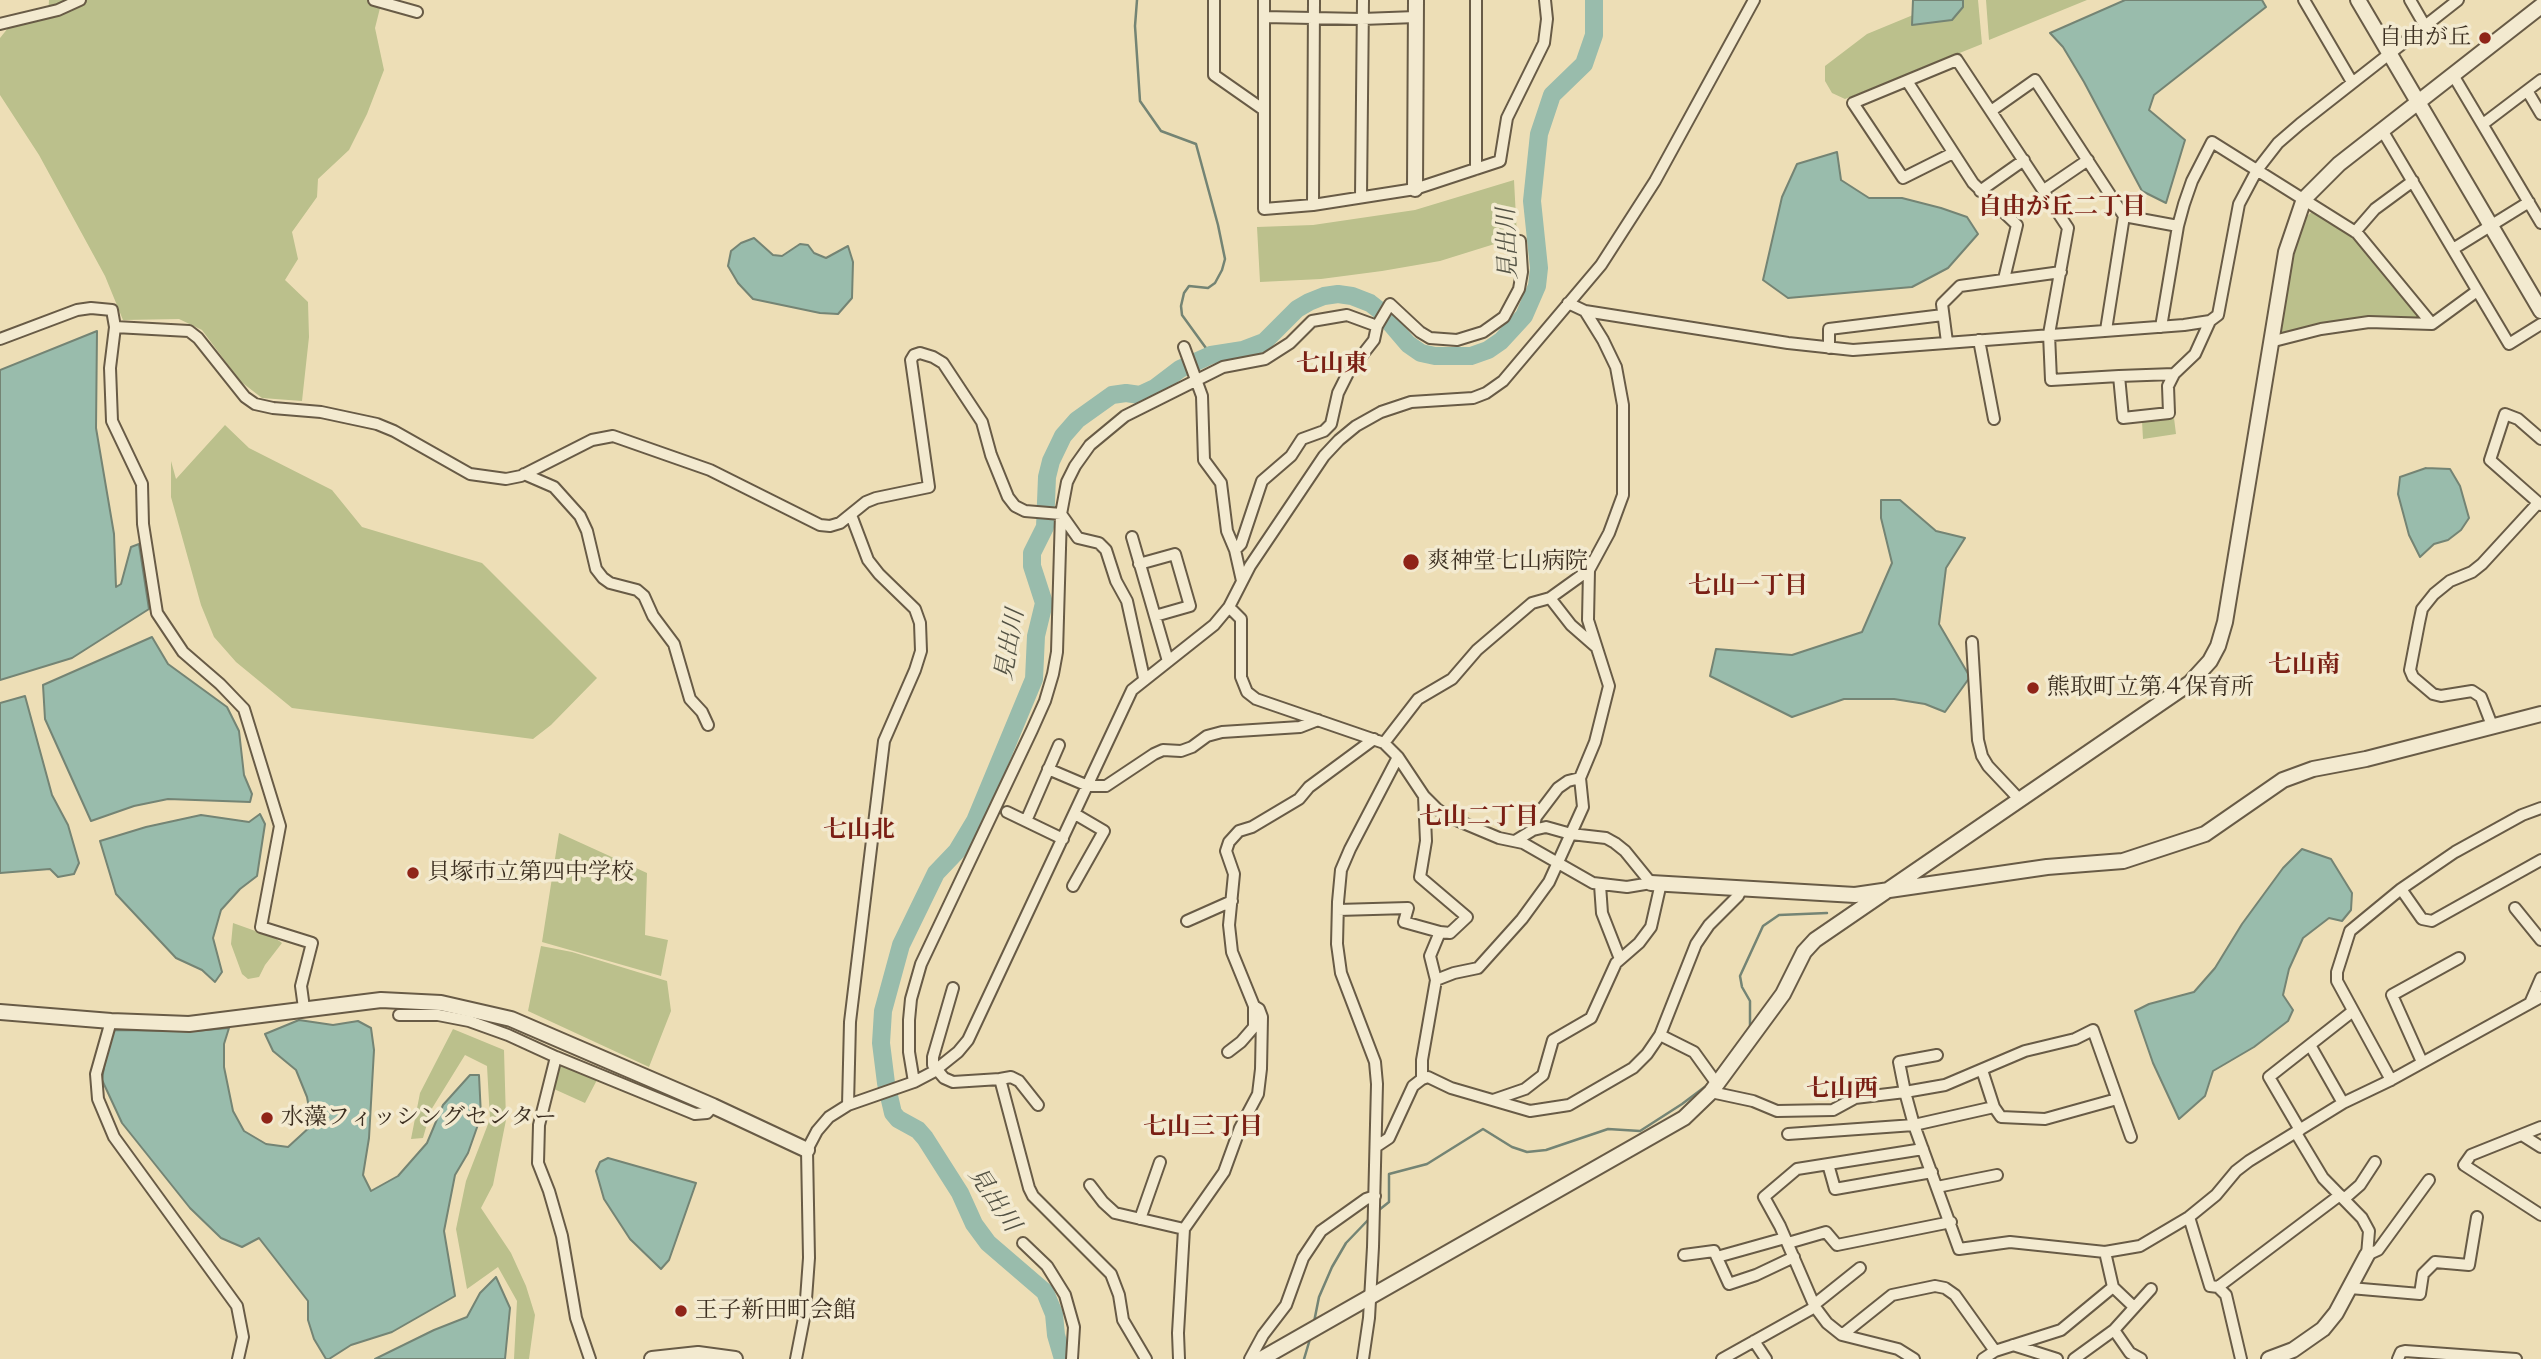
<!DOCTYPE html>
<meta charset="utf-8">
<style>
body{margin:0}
canvas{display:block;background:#eddeb6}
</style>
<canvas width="2541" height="1359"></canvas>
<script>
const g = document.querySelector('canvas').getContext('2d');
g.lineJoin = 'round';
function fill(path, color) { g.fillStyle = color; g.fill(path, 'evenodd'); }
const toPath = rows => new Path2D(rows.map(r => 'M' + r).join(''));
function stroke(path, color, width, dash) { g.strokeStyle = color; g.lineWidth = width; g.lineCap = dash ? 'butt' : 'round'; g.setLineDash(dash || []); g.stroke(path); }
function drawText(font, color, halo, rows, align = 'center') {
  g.font = font + ' "Libre Bodoni","Noto Serif JP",serif'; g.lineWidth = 7; g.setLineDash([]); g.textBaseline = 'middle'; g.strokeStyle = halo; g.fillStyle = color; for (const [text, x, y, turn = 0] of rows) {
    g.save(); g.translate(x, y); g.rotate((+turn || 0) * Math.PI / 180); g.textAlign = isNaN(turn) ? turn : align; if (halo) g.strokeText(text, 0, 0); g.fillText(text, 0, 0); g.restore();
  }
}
fill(toPath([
 [49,0,382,0,375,28,384,70,367,114,349,150,318,179,317,197,292,232,298,259,285,280,308,302,309,337,302,401,262,398,240,381,202,330,179,319,123,320,105,276,39,155,0,95,0,38,8,28,48,17],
 [1963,0,1978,0,1982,44,1845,99,1832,93,1825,81,1825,66,1867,34,1913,15,1912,24,1962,7],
 [1986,0,2087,0,1989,40],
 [1514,180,1517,237,1440,261,1382,271,1321,279,1260,282,1257,227,1313,225,1415,210],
 [2314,210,2351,234,2422,321,2393,317,2374,318,2282,335,2280,332,2293,255,2306,217],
 [2174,418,2176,434,2143,439,2142,421],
 [225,425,249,448,332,490,362,527,482,563,597,678,551,725,533,739,292,708,236,662,214,637,201,605,171,497,171,461,176,479],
 [559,833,647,873,645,935,668,940,661,976,542,942],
 [233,923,275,938,282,943,265,965,259,977,248,979,242,974,231,944],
 [541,946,572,952,667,981,671,1011,649,1067,528,1011],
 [453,1029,504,1050,506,1120,493,1185,481,1208,511,1253,526,1286,535,1315,529,1359,514,1359,517,1301,498,1267,467,1289,456,1229,466,1181,490,1119,487,1066,465,1055,431,1110,423,1138,411,1139,420,1093],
 [561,1062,598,1078,585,1103,554,1089]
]), '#bbc08c');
const water = toPath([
 [1913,0,1963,0,1963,7,1952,20,1912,25,1913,0],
 [2125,0,2262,0,2266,7,2154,95,2149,110,2185,140,2166,203,2142,191,2084,82,2063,47,2050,33,2125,0],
 [1837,152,1841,180,1869,198,1902,198,1941,208,1967,217,1978,234,1948,268,1912,287,1788,298,1763,280,1782,197,1797,164,1837,152],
 [754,238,773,255,782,256,800,244,808,245,814,253,826,258,848,246,853,262,852,298,838,314,820,313,753,299,738,283,728,266,731,251,741,243,754,238],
 [97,331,96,428,114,534,116,587,121,584,131,547,139,544,149,609,72,658,0,680,0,370,97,331],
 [2426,468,2450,469,2460,486,2469,518,2461,530,2448,540,2434,544,2420,557,2409,535,2398,494,2400,477,2426,468],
 [1881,500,1900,500,1936,531,1965,538,1946,568,1939,624,1970,677,1945,712,1925,704,1894,699,1844,699,1792,717,1710,676,1716,649,1792,655,1862,632,1892,563,1881,518,1881,500],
 [152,637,168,664,227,707,239,731,244,775,252,794,250,802,168,799,134,806,91,821,45,719,43,685,152,637],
 [25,696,52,795,68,825,79,863,74,874,58,877,50,869,0,873,0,703,25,696],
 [260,814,265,824,257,876,240,889,221,910,213,938,222,972,215,982,202,970,176,958,116,894,100,841,146,827,201,815,249,822,260,814],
 [2302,849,2331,859,2352,893,2351,910,2342,921,2329,918,2303,938,2289,969,2283,995,2293,1010,2288,1021,2254,1047,2213,1071,2205,1096,2179,1119,2153,1063,2135,1011,2149,1004,2194,992,2215,968,2242,924,2283,868,2302,849],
 [299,1020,333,1025,358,1021,371,1028,374,1050,369,1138,363,1175,371,1191,398,1176,427,1143,443,1105,470,1075,479,1075,481,1116,468,1153,455,1175,444,1231,455,1296,392,1332,351,1345,329,1359,326,1359,314,1339,308,1320,308,1301,259,1238,242,1247,221,1238,190,1208,122,1123,102,1080,105,1060,114,1030,193,1031,229,1028,224,1044,224,1067,233,1111,244,1131,266,1144,288,1147,312,1125,307,1097,296,1070,273,1051,265,1034,299,1020],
 [608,1158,696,1183,669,1260,661,1269,630,1239,604,1199,596,1171,600,1162,608,1158],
 [496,1277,510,1308,505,1359,375,1359,434,1330,467,1317,480,1293,496,1277]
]);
fill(water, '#99bcac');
stroke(water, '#748474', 2);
stroke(toPath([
 [1137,0,1135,26,1140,101,1161,131,1196,144,1218,225,1225,259,1222,270,1215,283,1208,288,1189,286,1184,293,1181,306,1182,315,1211,355],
 [1748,1030,1750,1027,1750,1001,1742,987,1740,976,1763,926,1779,915,1827,913],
 [1715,1074,1734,1049],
 [1379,1210,1389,1202,1389,1174,1427,1164,1483,1129,1512,1147,1527,1152,1546,1150,1608,1129,1640,1131,1682,1104,1706,1086,1711,1080],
 [1314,1322,1319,1297,1332,1267,1346,1243,1369,1219],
 [1304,1359,1310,1339]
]), '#748474', 2.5);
stroke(toPath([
 [1063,1359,1056,1335,1054,1314,1045,1292,988,1243,974,1224,960,1193,925,1138,918,1130,898,1119,893,1113,886,1083,881,1043,883,1011,901,945,936,873,957,851,975,821,1034,679,1036,636,1044,603,1032,566,1032,553,1045,527,1047,477,1051,461,1063,436,1077,420,1112,395,1126,393,1140,395,1155,388,1180,369,1211,355,1243,350,1264,342,1297,309,1309,302,1324,296,1338,294,1352,296,1370,303,1379,310,1408,344,1421,353,1435,356,1471,356,1488,350,1501,341,1524,316,1537,286,1539,268,1532,201,1539,134,1552,95,1584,64,1594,35,1594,0]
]), '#99bcac', 18);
const minor = toPath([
 [374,0,417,12],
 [1214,0,1214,75,1264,110],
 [1264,0,1264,209,1313,205,1415,189,1500,161,1507,118,1544,43,1547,19,1545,0],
 [1476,0,1476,169],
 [2304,0,2352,82],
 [2410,0,2425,26],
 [1264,17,1362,19,1416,17],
 [0,24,58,10,80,0],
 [2453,75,2541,223],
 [1907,81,1973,183,2017,225,2004,279],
 [2528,92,2541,114],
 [1991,111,2035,80,2124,216,2106,330],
 [2483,124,2541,80],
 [2382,130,2509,344,2541,324],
 [1953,153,1903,178,1853,103,1957,60,2068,228,2049,334,2051,380,2119,376,2123,418,2169,413,2168,386,2174,374,2195,354,2210,321,2218,315,2239,204,2257,170,2278,143,2300,124,2458,0],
 [2044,190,2088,160],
 [1980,191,2024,160],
 [1361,197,1363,0],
 [1313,205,1314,0],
 [2124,216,2178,226],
 [2355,232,2375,209,2413,181],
 [2453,249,2529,202],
 [1568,303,1585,311,1788,343,1853,350,2184,325,2210,321],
 [115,327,189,331,198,338,245,397,255,404,273,408,321,412,377,424,394,431,470,474,506,479,521,476,592,440,613,436,710,470,820,525,830,526,840,523,866,502,876,498,929,487,911,360,914,355,920,353,933,357,943,363,982,422,991,455,1008,497,1015,506,1025,511,1061,514,1078,538,1099,543,1106,550,1116,581,1127,601,1144,678],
 [2161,327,2178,226,2184,204,2192,181,2212,142,2357,233,2432,324],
 [0,339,77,310,91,308,112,310,115,327,110,368,112,421,142,484,143,524,157,613,183,652,220,684,244,709,280,826,261,927,312,943,301,986,304,1008],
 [1979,340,1994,419],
 [1947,342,1942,304,1960,286,2061,272],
 [2270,342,2321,329,2369,322,2432,324,2477,291],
 [1184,347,1202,396,1204,460,1221,483,1227,531,1235,550,1242,581],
 [1829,348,1829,329,1943,315],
 [2119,376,2174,374],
 [2541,439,2518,419,2505,414,2490,460,2541,505],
 [524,474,554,487,580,516,587,531,596,569,603,578,610,583,637,590,644,596,653,616,674,644,690,699,702,712,708,725],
 [1132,537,1168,661],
 [1235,550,1241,544,1262,481,1291,456,1302,439,1324,431,1331,424,1338,393,1348,373,1374,340,1377,326,1390,304,1420,332,1430,338,1457,340,1483,332,1504,317,1519,289,1522,272,1520,241],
 [1139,564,1175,554,1190,606,1155,616],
 [1550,598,1571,625,1595,646],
 [1229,607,1241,619,1241,677,1247,692,1256,699,1384,743,1398,757,1424,796,1437,809,1449,817,1499,838,1523,843,1593,883,1627,887,1651,883],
 [1972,642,1978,740,1982,756,1988,766,2020,800],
 [2493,728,2481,697,2472,691,2441,696,2433,694,2413,677,2410,670,2419,623,2422,609,2434,594,2450,581,2472,572,2482,564,2538,503],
 [1384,743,1418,699,1452,679,1477,650,1532,603,1550,598,1589,570,1609,533,1623,495,1623,405,1616,367,1603,340,1585,311],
 [1048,769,1088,786,1106,786,1154,754,1163,750,1181,751,1192,747,1207,736,1222,732,1300,727,1318,720],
 [1424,796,1426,841,1420,877,1467,917,1450,933,1440,932],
 [1007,812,1063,839],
 [1026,821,1059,745],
 [1533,830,1536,817,1558,788,1568,781,1580,778],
 [1515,841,1533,830,1546,827,1571,834,1606,838,1615,843,1625,851,1651,883],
 [1600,885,1602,913,1620,959],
 [1073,886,1104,831,1075,814],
 [2401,889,2422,919,2432,921,2541,860],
 [2515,908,2541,940],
 [1338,910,1408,908,1404,922,1440,932,1430,956,1436,980,1422,1060,1422,1079],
 [1187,921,1232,901],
 [1436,980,1454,973,1478,968,1522,919,1549,882,1583,807,1580,778,1595,742,1609,686,1588,620,1589,570],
 [953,988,933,1057,933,1065,944,1078,953,1082,1000,1079,1029,1188,1033,1196,1111,1274,1119,1295,1123,1320,1146,1359],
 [2531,1001,2541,978],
 [399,1015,438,1015,469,1021,508,1035,556,1057,539,1125,538,1163,549,1191,562,1236,576,1318,590,1359],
 [111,1021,96,1074,98,1099,114,1137,237,1306,243,1337,238,1359],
 [1660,1035,1694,1052,1717,1084],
 [2310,1045,2343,1103],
 [1228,1052,1241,1042,1254,1027,1254,1006,1232,952,1229,925,1234,874,1226,851,1229,842,1239,831,1252,827,1299,799,1309,787,1374,739],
 [1937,1055,1899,1062,1905,1092,1945,1085,2025,1051,2075,1039,2093,1030,2131,1137],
 [556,1057,695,1114,707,1113,713,1106],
 [2422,1062,2392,995,2459,958],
 [1982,1070,1994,1107,2001,1117,2045,1119,2117,1099],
 [1000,1079,1011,1077,1019,1081,1038,1105],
 [2391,1080,2337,981,2337,972,2350,931,2401,889,2455,852,2522,815,2541,808],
 [914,1082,909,1052,909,1020,911,999,921,964,1032,730,1045,701,1053,674,1057,652,1061,514,1067,482,1075,466,1090,445,1125,416,1223,367,1265,359,1290,343,1312,321,1347,315,1377,326],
 [1711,1092,1753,1101,1777,1111,1833,1110,1855,1098,1905,1092,1914,1125,1959,1249,2010,1242,2105,1252,2140,1246,2189,1217,2216,1195,2236,1171,2249,1161,2343,1103,2391,1080,2541,997],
 [1493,1100,1525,1089,1543,1075,1553,1040,1591,1018,1616,963,1639,943,1651,927,1661,883],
 [848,1105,850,1022,884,741,915,670,921,651,920,623,915,609,879,574,868,560,851,515],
 [2541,1127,2471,1155,2464,1165,2541,1215],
 [2300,1130,2269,1077,2353,1011],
 [2296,1133,2323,1178,2362,1218,2369,1231,2367,1255],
 [1788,1134,1914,1125,1994,1107],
 [2522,1135,2541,1147],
 [1377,1146,1389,1138,1413,1086,1422,1079,1428,1077,1451,1088,1530,1111,1569,1105,1633,1068,1647,1054,1660,1035,1696,944,1709,925,1738,896,1742,888],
 [1828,1164,1835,1189,1932,1172],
 [1090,1185,1103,1202,1115,1213,1184,1229],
 [1937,1187,1997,1175],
 [2344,1199,2360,1185,2375,1162],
 [2189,1217,2210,1286,2218,1287,2226,1295,2241,1359],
 [1140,1219,1160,1162],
 [1023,1243,1047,1266,1065,1295,1074,1327,1072,1359],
 [1788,1243,1826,1232,1837,1245,1951,1222],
 [1684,1255,1714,1251,1729,1284,1756,1275,1794,1257],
 [2367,1255,2378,1250,2429,1180],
 [1717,1257,1785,1238],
 [2113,1287,2134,1307],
 [2218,1287,2340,1195],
 [2350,1288,2420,1294,2423,1274,2435,1262,2469,1265,2477,1217],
 [1815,1304,1860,1268],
 [2114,1330,2130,1353,2141,1359],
 [1842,1335,1892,1295,1935,1286,1945,1288,1955,1295,1995,1351],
 [1754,1341,1766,1359],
 [2013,1345,2057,1359],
 [796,1359,805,1313,809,1258,807,1150,817,1131,829,1117,848,1105,914,1082,933,1072,958,1052,968,1040,1132,690,1214,625,1229,607,1250,566,1324,456,1339,440,1356,426,1381,412,1411,402,1473,398,1486,393,1503,381,1601,265,1655,181,1754,0],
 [1179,1359,1178,1333,1184,1229,1224,1172,1240,1128,1258,1094,1261,1069,1262,1017,1259,1009,1254,1006],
 [1250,1359,1263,1335,1286,1305,1303,1258,1321,1231,1366,1199,1375,1196],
 [1363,1359,1369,1318,1373,1247,1377,1084,1375,1062,1341,973,1337,944,1338,902,1341,870,1350,849,1398,757],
 [1722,1359,1815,1307],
 [1914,1359,1898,1349,1842,1335,1827,1323,1815,1307,1780,1226,1764,1197,1797,1169,1923,1149],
 [1983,1359,1995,1351,2061,1330,2113,1287,2105,1252],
 [2074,1359,2114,1330,2151,1289],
 [2398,1359,2401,1352,2405,1351,2516,1359]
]);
const tertiary = toPath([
 [2358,0,2541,311],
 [1415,189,1416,0],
 [1651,883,1855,895,2047,867,2123,861,2205,834,2283,780,2313,769,2366,759,2541,714],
 [0,1012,111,1021,189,1024,381,1000,441,1003,511,1019,713,1106,807,1150],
 [652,1359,698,1354,735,1359],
 [1261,1359,1684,1118,1711,1092,1783,994,1804,952,1815,940,2190,683,2210,661,2218,646,2225,622,2286,252,2304,199,2339,164,2541,6],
 [2269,1359,2293,1350,2323,1329,2336,1313,2367,1255]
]);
stroke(minor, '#685b46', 14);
stroke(tertiary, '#685b46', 18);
stroke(minor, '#f3ead0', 10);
stroke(tertiary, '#f3ead0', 14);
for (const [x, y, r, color] of [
 [2485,38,7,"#8f2418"],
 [1411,562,9,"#8f2418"],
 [2033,688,7,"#8f2418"],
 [413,873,7,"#8f2418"],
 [267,1118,7,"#8f2418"],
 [681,1311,7,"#8f2418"]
]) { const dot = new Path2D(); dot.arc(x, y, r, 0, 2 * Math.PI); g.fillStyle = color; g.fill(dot); stroke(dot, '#f3ead0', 2.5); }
drawText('23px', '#3c2f21', '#f3ead0', [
 ["自由が丘",2471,38,"right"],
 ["爽神堂七山病院",1427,562],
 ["熊取町立第４保育所",2047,688],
 ["貝塚市立第四中学校",427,873],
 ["水藻フィッシングセンター",281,1118],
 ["王子新田町会館",695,1311]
], 'left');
drawText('bold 24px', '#7a1f14', '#f3ead0', [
 ["自由が丘二丁目",2062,208],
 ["七山東",1332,365],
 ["七山一丁目",1748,587],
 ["七山南",2304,666],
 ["七山二丁目",1479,818],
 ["七山北",859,831],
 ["七山西",1842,1090],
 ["七山三丁目",1203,1128]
]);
drawText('italic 24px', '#535244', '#f3ead0', [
 ["見出川",1509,244,-92],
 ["見出川",1011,645,-80],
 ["見出川",993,1200,56]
]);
</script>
